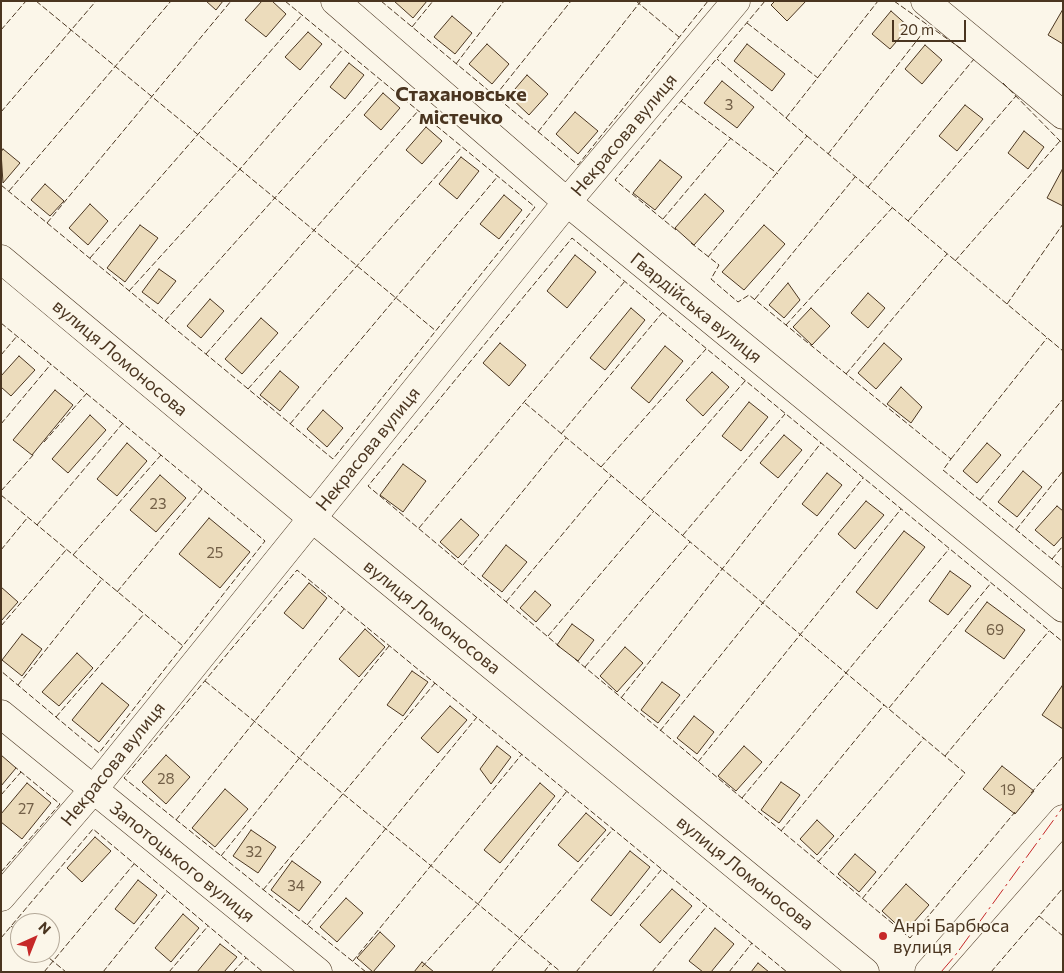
<!DOCTYPE html>
<meta charset="utf-8">
<style>
body{margin:0}
#map{position:relative;width:1064px;height:973px;overflow:hidden;background:#fbf6e9;font-family:Commissioner,sans-serif}
canvas{display:block}
.frame{position:absolute;inset:0;border:2px solid #4a3520;pointer-events:none}
.north{position:absolute;left:10px;top:913px;width:50px;height:50px;box-sizing:border-box;background:#fbf6e9;border:1px solid #b4a999;border-radius:50%;rotate:44deg;font-size:14px;font-weight:700;line-height:20px;text-align:center;color:#4a3520}
.north::after{content:'';display:block;margin:auto;width:18px;height:22px;background:#c62828;clip-path:polygon(50% 0,100% 100%,50% 72%,0 100%)}
.scale{position:absolute;left:892px;top:20px;width:74px;height:22px;box-sizing:border-box;border:2px solid #4a3520;border-top:0;padding-left:6px;font-size:15px;line-height:18px;white-space:nowrap;color:#4a3520;-webkit-text-stroke:4px #fbf6e9;paint-order:stroke}
</style>
<div id="map">
<canvas width="1064" height="973"></canvas>
<div class="frame"></div>
<div class="north">N</div>
<div class="scale">20 m</div>
</div>
<script>
const g = document.querySelector('canvas').getContext('2d');
g.lineJoin = 'round';
function fill(path, color) { g.fillStyle = color; g.fill(path, 'evenodd'); }
const toPath = rows => new Path2D(rows.map(r => 'M' + r).join(''));
function stroke(path, color, width, dash) { g.strokeStyle = color; g.lineWidth = width; g.lineCap = dash ? 'butt' : 'round'; g.setLineDash(dash || []); g.stroke(path); }
function drawText(font, color, halo, rows, align = 'center') {
  g.font = font + ' Commissioner,sans-serif'; g.lineWidth = 4; g.setLineDash([]); g.textBaseline = 'middle'; g.strokeStyle = halo; g.fillStyle = color; for (const [text, x, y, turn = 0] of rows) {
    g.save(); g.translate(x, y); g.rotate((+turn || 0) * Math.PI / 180); g.textAlign = isNaN(turn) ? turn : align; if (halo) g.strokeText(text, 0, 0); g.fillText(text, 0, 0); g.restore();
  }
}
const building = toPath([
 [206,1,223,1,216,10,206,1],
 [262,1,272,1,286,14,266,37,245,20,262,1],
 [394,1,427,1,413,18,394,1],
 [775,1,806,1,787,21,771,5,775,1],
 [1063,9,1063,44,1048,35,1063,9],
 [891,11,909,27,890,49,872,34,891,11],
 [452,16,472,33,455,54,434,37,452,16],
 [308,32,322,44,300,70,285,57,308,32],
 [487,44,509,64,492,84,469,64,487,44],
 [747,44,785,74,772,91,734,61,747,44],
 [925,45,942,60,922,84,905,69,925,45],
 [349,63,364,75,345,99,330,87,349,63],
 [527,75,548,94,529,115,509,96,527,75],
 [722,81,754,107,737,128,704,103,722,81],
 [383,93,400,108,381,130,364,115,383,93],
 [965,105,983,119,957,151,939,136,965,105],
 [575,112,598,131,578,154,556,134,575,112],
 [426,127,442,141,422,164,406,150,426,127],
 [1024,131,1044,147,1028,169,1008,153,1024,131],
 [3,149,20,163,3,183,1,152,3,149],
 [461,157,479,171,457,199,439,184,461,157],
 [660,160,682,177,655,210,633,193,660,160],
 [1062,170,1063,171,1063,206,1047,198,1062,170],
 [45,184,64,201,50,216,31,200,45,184],
 [705,194,724,211,694,245,675,228,705,194],
 [504,195,522,210,499,239,480,224,504,195],
 [90,204,108,221,88,245,69,228,90,204],
 [140,225,158,238,125,282,107,268,140,225],
 [764,225,785,244,744,290,722,272,764,225],
 [575,255,596,272,567,308,547,291,575,255],
 [159,269,176,281,158,304,142,292,159,269],
 [788,283,800,300,784,318,769,305,788,283],
 [868,293,885,308,868,328,851,313,868,293],
 [210,299,224,311,201,338,187,326,210,299],
 [631,308,645,320,605,370,590,358,631,308],
 [811,308,830,326,812,345,793,327,811,308],
 [261,318,278,333,242,374,225,359,261,318],
 [500,343,526,365,509,386,483,363,500,343],
 [884,343,902,359,876,389,858,373,884,343],
 [665,346,683,361,649,403,631,388,665,346],
 [19,356,35,370,11,396,1,387,1,376,19,356],
 [280,371,299,387,280,411,260,395,280,371],
 [712,372,729,387,703,416,686,400,712,372],
 [901,387,922,407,911,423,887,404,901,387],
 [55,390,73,405,32,455,13,440,55,390],
 [749,402,768,417,741,451,722,436,749,402],
 [323,410,343,428,327,447,307,429,323,410],
 [90,415,106,430,68,473,52,459,90,415],
 [784,435,802,450,778,478,760,463,784,435],
 [127,443,147,461,117,496,97,479,127,443],
 [987,443,1001,455,977,483,963,471,987,443],
 [403,464,426,481,403,512,380,495,403,464],
 [1023,471,1042,487,1017,517,998,502,1023,471],
 [827,473,842,485,817,516,802,504,827,473],
 [160,475,186,498,156,532,130,510,160,475],
 [866,501,884,515,855,549,838,534,866,501],
 [1057,506,1063,511,1063,536,1054,546,1035,530,1057,506],
 [209,518,250,552,220,588,179,554,209,518],
 [461,519,479,535,458,558,440,542,461,519],
 [904,531,925,547,877,609,856,592,904,531],
 [506,545,527,562,502,592,482,576,506,545],
 [950,571,971,586,948,615,929,601,950,571],
 [309,583,327,598,303,629,284,613,309,583],
 [1,587,18,602,1,621,1,587],
 [535,591,551,605,536,622,520,608,535,591],
 [987,602,1025,630,1004,659,965,631,987,602],
 [572,624,594,640,578,661,557,645,572,624],
 [365,629,385,647,359,677,339,659,365,629],
 [22,634,42,649,22,676,2,660,22,634],
 [625,647,643,663,617,692,600,676,625,647],
 [77,653,93,668,59,706,42,692,77,653],
 [412,671,428,682,403,716,387,705,412,671],
 [662,682,680,695,658,723,641,710,662,682],
 [102,683,129,705,99,742,72,720,102,683],
 [1062,686,1063,686,1063,729,1042,715,1062,686],
 [450,706,467,720,438,753,421,738,450,706],
 [694,716,714,732,697,754,677,738,694,716],
 [497,746,511,757,491,784,480,769,497,746],
 [744,746,762,762,736,791,718,776,744,746],
 [1,755,16,768,1,786,1,755],
 [166,755,190,777,166,804,142,782,166,755],
 [1002,766,1034,791,1015,814,983,789,1002,766],
 [781,782,800,795,779,823,761,810,781,782],
 [27,783,51,803,22,839,1,822,1,814,27,783],
 [540,783,555,796,500,863,484,850,540,783],
 [225,789,248,809,215,847,192,828,225,789],
 [586,813,606,830,578,862,558,845,586,813],
 [817,820,834,836,817,855,800,839,817,820],
 [251,830,276,847,258,873,233,856,251,830],
 [95,837,111,851,82,882,67,868,95,837],
 [630,851,650,867,611,916,591,900,630,851],
 [855,854,876,872,859,892,838,874,855,854],
 [292,861,321,882,299,911,271,890,292,861],
 [138,880,157,895,134,924,115,909,138,880],
 [906,884,929,905,905,932,882,911,906,884],
 [672,889,692,906,660,943,640,925,672,889],
 [346,898,363,913,337,942,320,927,346,898],
 [183,914,199,928,171,962,155,948,183,914],
 [715,928,734,944,711,972,703,972,689,961,715,928],
 [380,932,395,946,373,972,357,958,380,932],
 [220,944,237,957,224,972,197,972,220,944],
 [422,962,434,972,414,972,422,962],
 [758,963,769,972,751,972,758,963]
]);
fill(building, '#ecdcbc');
stroke(building, '#4a3520', 1);
const minor = toPath([
 [335,1,567,202,1063,608],
 [925,1,1063,115],
 [1,714,318,972],
 [1,897,93,790,567,202,736,1],
 [929,972,1063,819]
]);
const major = toPath([
 [1,259,312,518,865,972]
]);
stroke(minor, '#4a3520', 29);
stroke(major, '#4a3520', 29);
stroke(minor, '#fbf6e9', 28);
stroke(major, '#fbf6e9', 28);
stroke(toPath([
 [36,1,436,331],
 [381,1,578,165,708,1],
 [636,1,679,37],
 [894,1,963,50],
 [747,23,818,78],
 [412,27,433,1],
 [1,30,26,1],
 [456,64,504,1],
 [1003,83,1063,144],
 [495,96,571,1],
 [681,101,778,174],
 [1,112,96,1],
 [786,118,878,1],
 [538,132,641,1],
 [807,136,1063,351],
 [828,154,929,25],
 [1,185,333,459,535,207,285,1],
 [868,187,974,59],
 [9,191,171,1],
 [663,219,731,138],
 [908,221,1016,96],
 [47,223,231,1],
 [676,230,615,180,765,1],
 [691,243,719,265,711,279,738,302,749,295,951,459,943,470,1063,568],
 [708,257,807,136,717,59],
 [90,258,302,15],
 [955,261,1060,141],
 [129,291,240,169,343,49],
 [755,299,855,177],
 [1007,304,1063,224],
 [165,321,380,80],
 [1,323,265,541,99,753,1,671],
 [786,325,892,208],
 [206,354,418,111],
 [1,355,17,336],
 [846,374,947,254],
 [248,389,462,147],
 [525,403,965,773,862,899],
 [1,424,51,364],
 [290,424,498,176],
 [561,434,662,313],
 [44,442,87,393],
 [951,459,1047,338],
 [601,467,706,349],
 [1,491,34,454],
 [1,495,183,646],
 [980,500,1063,399],
 [641,501,745,381],
 [37,525,123,423],
 [419,528,625,281],
 [1016,530,1063,471],
 [683,535,785,414],
 [1,550,28,517],
 [73,555,161,455],
 [1052,559,1063,546],
 [463,565,566,438],
 [117,592,202,489],
 [506,602,611,476],
 [1,626,66,550],
 [548,636,654,511],
 [560,647,368,486,572,238,1063,642],
 [575,659,910,938,1015,812],
 [585,667,690,542],
 [205,681,561,972],
 [18,685,102,579],
 [621,698,821,443],
 [889,708,991,583],
 [56,717,144,614],
 [660,731,863,478],
 [945,756,1049,631],
 [698,762,901,509],
 [1031,793,1063,756],
 [1,795,21,772],
 [742,798,949,549],
 [176,820,344,609],
 [781,831,884,705],
 [221,856,389,646],
 [818,862,924,738],
 [1,872,60,804,15,767],
 [263,890,435,683],
 [1039,916,1063,936],
 [307,925,477,717],
 [11,926,20,933],
 [1,938,93,829,263,972],
 [43,953,66,972],
 [353,961,522,754],
 [422,967,478,904,567,791],
 [44,972,134,864],
 [103,972,167,892],
 [169,972,208,926],
 [233,972,246,958],
 [366,972,124,778,297,570,787,972],
 [491,972,613,829],
 [544,972,551,963],
 [576,972,662,869],
 [652,972,707,906],
 [729,972,752,943],
 [991,972,1063,888]
]), '#4a3520', 1, [6, 2.5]);
stroke(toPath([
 [941,972,954,957,1063,807]
]), '#c62828', 1, [18, 4, 2.5, 4]);
for (const [x, y, r, color] of [
 [883,936,5,"#c62828"]
]) { const dot = new Path2D(); dot.arc(x, y, r, 0, 2 * Math.PI); g.fillStyle = color; g.fill(dot); stroke(dot, '#fbf6e9', 2); }
drawText('15px', '#725f47', null, [
 ["3",729,105],
 ["23",158,504],
 ["25",215,553],
 ["69",995,630],
 ["28",166,779],
 ["19",1008,790],
 ["27",26,809],
 ["32",254,852],
 ["34",296,886]
]);
drawText('18px', '#4a3520', '#fbf6e9', [
 ["Некрасова вулиця",624,135,-50],
 ["Гвардійська вулиця",696,308,39],
 ["вулиця Ломоносова",120,358,40],
 ["Некрасова вулиця",368,449,-51],
 ["вулиця Ломоносова",432,617,39],
 ["Некрасова вулиця",113,764,-51],
 ["Запотоцького вулиця",182,862,39],
 ["вулиця Ломоносова",745,873,39]
]);
drawText('18px', '#4a3520', '#fbf6e9', [
 ["Анрі Барбюса",893,926],
 ["вулиця",893,947]
], 'left');
drawText('bold 20px', '#4a3520', '#fbf6e9', [
 ["Стахановське",461,94],
 ["містечко",461,117]
]);
</script>
